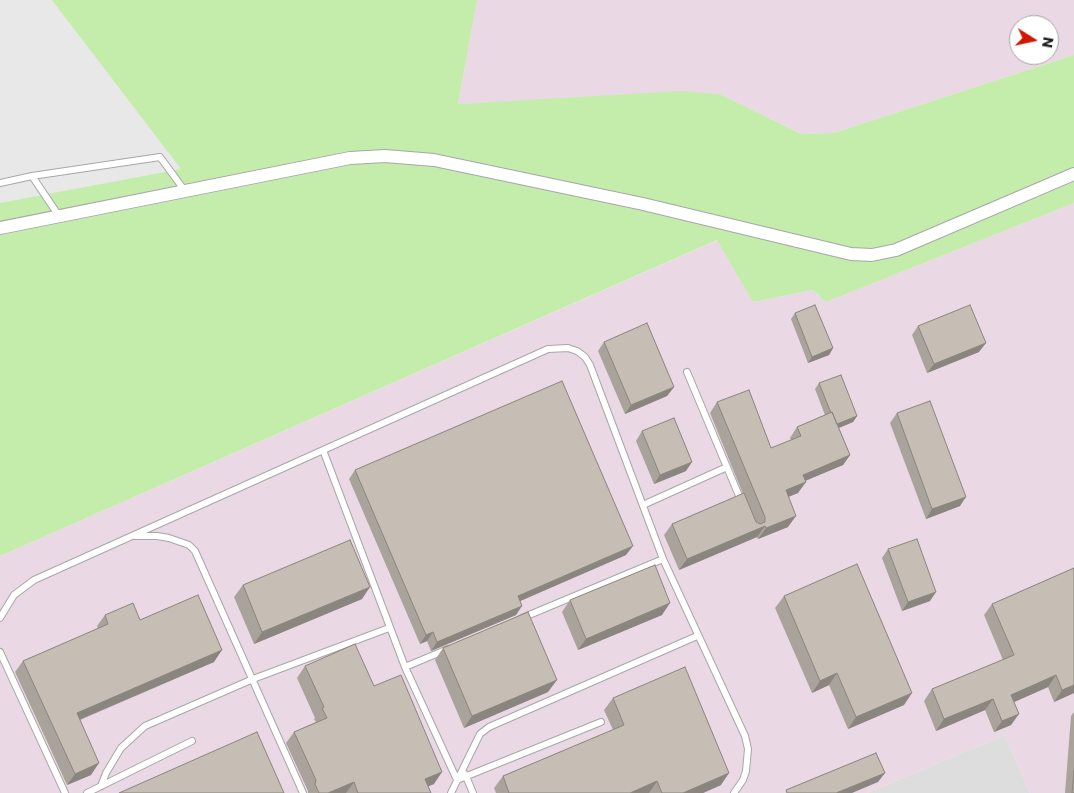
<!DOCTYPE html>
<style>
body{margin:0}
#map{position:relative;width:1074px;height:793px;overflow:hidden;background:#f1efe6;font-family:Poppins,sans-serif}
canvas{display:block}
.north{position:absolute;left:1009px;top:15px;width:50px;height:50px;box-sizing:border-box;background:#fff;border:1px solid #a6a6a6;border-radius:50%;rotate:100deg;font-size:14px;font-weight:700;line-height:20px;text-align:center;color:#202020}
.north::after{content:'';display:block;margin:auto;width:18px;height:22px;background:#d01800;clip-path:polygon(50% 0,100% 100%,50% 72%,0 100%)}
</style>
<div id="map">
<canvas width="1074" height="793"></canvas>
<div class="north">N</div>
</div>
<script>
const g = document.querySelector('canvas').getContext('2d');
g.lineJoin = 'round';
function fill(path, color) { g.fillStyle = color; g.fill(path, 'evenodd'); }
const toPath = rows => new Path2D(rows.map(r => 'M' + r).join(''));
function stroke(path, color, width, dash) { g.strokeStyle = color; g.lineWidth = width; g.lineCap = dash ? 'butt' : 'round'; g.setLineDash(dash || []); g.stroke(path); }
fill(toPath([
 [1005,735,1030,793,867,793]
]), '#dedddd');
fill(toPath([
 [477,0,1074,0,1074,55,834,133,801,134,720,94,458,104],
 [1019,25,1049,25,1049,55,1019,55],
 [1074,203,1074,793,1030,793,1005,735,867,793,0,793,0,556,718,240,753,302,813,290,826,302]
]), '#ead8e5');
fill(toPath([
 [0,0,477,0,458,104,681,91,720,94,801,134,834,133,1074,55,1074,203,826,302,813,290,753,302,717,240,0,556]
]), '#c4edab');
fill(toPath([
 [0,0,52,0,181,169,0,203]
]), '#e8e8e8');
const service = toPath([
 [32,176,160,157,185,191],
 [0,183,32,176,59,216],
 [687,372,742,503],
 [323,450,405,667,457,780,601,722],
 [643,505,727,467],
 [135,536,157,536,169,538,189,545,195,551,303,793],
 [0,618,14,595,34,580,548,349,568,348,577,351,585,357,590,365,663,559,745,736,748,749,746,771,743,780,734,793],
 [522,618,663,559],
 [0,652,65,793],
 [405,667,448,649],
 [465,774,473,793],
 [101,786,106,773,121,748,145,726,253,679,389,628],
 [87,793,192,741],
 [451,793,480,734,489,727,697,636]
]);
const minor = toPath([
 [0,228,350,158,385,156,434,160,643,204,851,254,872,255,896,250,1074,174]
]);
stroke(service, '#a7a7a7', 8);
stroke(minor, '#a7a7a7', 14);
stroke(service, '#fff', 6);
stroke(minor, '#fff', 12);
fill(toPath([
 [795,313,833,348,829,355,808,363,791,319],
 [918,326,979,352,927,373,912,335],
 [604,342,674,387,667,396,625,414,598,351],
 [819,383,857,416,853,422,839,428,850,455,843,465,805,481,798,493,788,497,788,527,758,539,757,537,679,570,664,535,672,524,743,494,710,413,717,402,771,448,791,440,790,438,797,427,825,415,815,389],
 [897,413,960,506,926,519,890,423],
 [642,431,686,471,654,484,636,441],
 [355,470,626,555,520,601,516,615,431,651,427,641,420,644,349,479],
 [888,549,930,601,902,611,882,558],
 [1074,568,1074,693,1054,702,1048,687,1014,702,1011,725,994,732,985,710,936,731,924,701,932,689,1003,660,984,615,992,604],
 [243,585,362,599,254,644,234,597],
 [784,596,904,705,848,729,829,685,812,693,775,608],
 [570,600,662,615,578,650,562,612],
 [105,615,140,620,214,662,80,720,91,775,67,785,15,672,23,661,98,629,97,626],
 [443,648,548,692,464,728,435,660],
 [305,666,374,686,434,784,428,786,431,793,308,793,308,791,286,743,294,732,316,722,314,719,315,718,297,678],
 [613,698,721,785,703,793,496,793,494,788,503,776,613,730,604,710],
 [1074,712,1074,793,1065,793,1071,716]
]), '#aaa39c');
fill(toPath([
 [986,343,979,352,927,373,934,364],
 [833,348,829,355,808,363,812,357],
 [674,387,667,396,625,414,631,405],
 [857,416,853,422,831,431,835,425],
 [850,455,843,465,795,485,803,475],
 [692,462,686,471,654,484,660,475],
 [806,482,798,493,778,501,786,490],
 [966,497,960,506,926,519,932,509],
 [796,516,788,527,758,539,766,528],
 [765,526,757,537,679,570,687,559],
 [633,546,626,555,511,605,518,596],
 [370,587,362,599,254,644,262,632],
 [936,592,930,601,902,611,908,602],
 [670,603,662,615,578,650,586,639],
 [522,606,516,615,431,651,437,642],
 [433,632,427,641,420,644,426,635],
 [222,650,214,662,69,724,77,713],
 [837,673,829,685,812,693,820,681],
 [1056,675,1048,687,1003,707,1011,695],
 [557,680,548,692,464,728,472,716],
 [1074,685,1074,693,1054,702,1062,690],
 [912,693,904,705,848,729,856,717],
 [993,699,985,710,936,731,944,719],
 [1019,714,1011,725,994,732,1002,721],
 [99,763,91,775,67,785,75,774],
 [442,772,434,784,417,791,425,779],
 [729,773,721,785,703,793,683,793],
 [885,773,878,782,852,793,836,793],
 [657,781,649,793,630,793],
 [354,782,346,793,328,793]
]), '#8b857f');
const building = toPath([
 [815,305,833,348,812,357,795,313,815,305],
 [970,305,986,343,934,364,918,326,970,305],
 [647,323,674,387,631,405,604,342,647,323],
 [841,375,857,416,837,424,832,412,831,413,819,383,841,375],
 [562,381,633,546,518,596,522,606,437,642,433,632,426,635,355,470,562,381],
 [749,390,771,448,801,436,797,427,832,412,850,455,803,475,806,482,786,490,796,516,766,528,765,526,687,559,672,524,744,493,756,522,760,524,765,522,765,517,717,402,749,390],
 [930,401,966,497,932,509,897,413,930,401],
 [674,418,692,462,660,475,642,431,674,418],
 [917,539,936,592,908,602,888,549,917,539],
 [350,540,370,587,262,632,243,585,350,540],
 [857,564,912,693,856,717,837,673,820,681,784,596,857,564],
 [655,565,670,603,586,639,570,600,655,565],
 [1074,568,1074,685,1062,690,1056,675,1011,695,1019,714,1002,721,993,699,944,719,932,689,1014,655,992,604,1074,568],
 [198,595,222,650,77,713,99,763,75,774,23,661,108,624,105,615,133,603,140,620,198,595],
 [528,612,557,680,472,716,443,648,528,612],
 [355,644,374,686,401,675,442,772,425,779,431,793,358,793,354,782,328,793,319,793,315,784,316,780,294,732,327,718,322,708,324,707,305,666,355,644],
 [685,667,729,773,683,793,662,793,657,781,630,793,509,793,503,776,624,725,613,698,685,667],
 [257,732,284,793,119,793,257,732],
 [876,753,885,773,836,793,787,793,786,790,876,753],
 [1074,771,1074,793,1072,793,1074,771]
]);
fill(building, '#c6beb5');
stroke(building, '#8b857f', 1);
</script>
